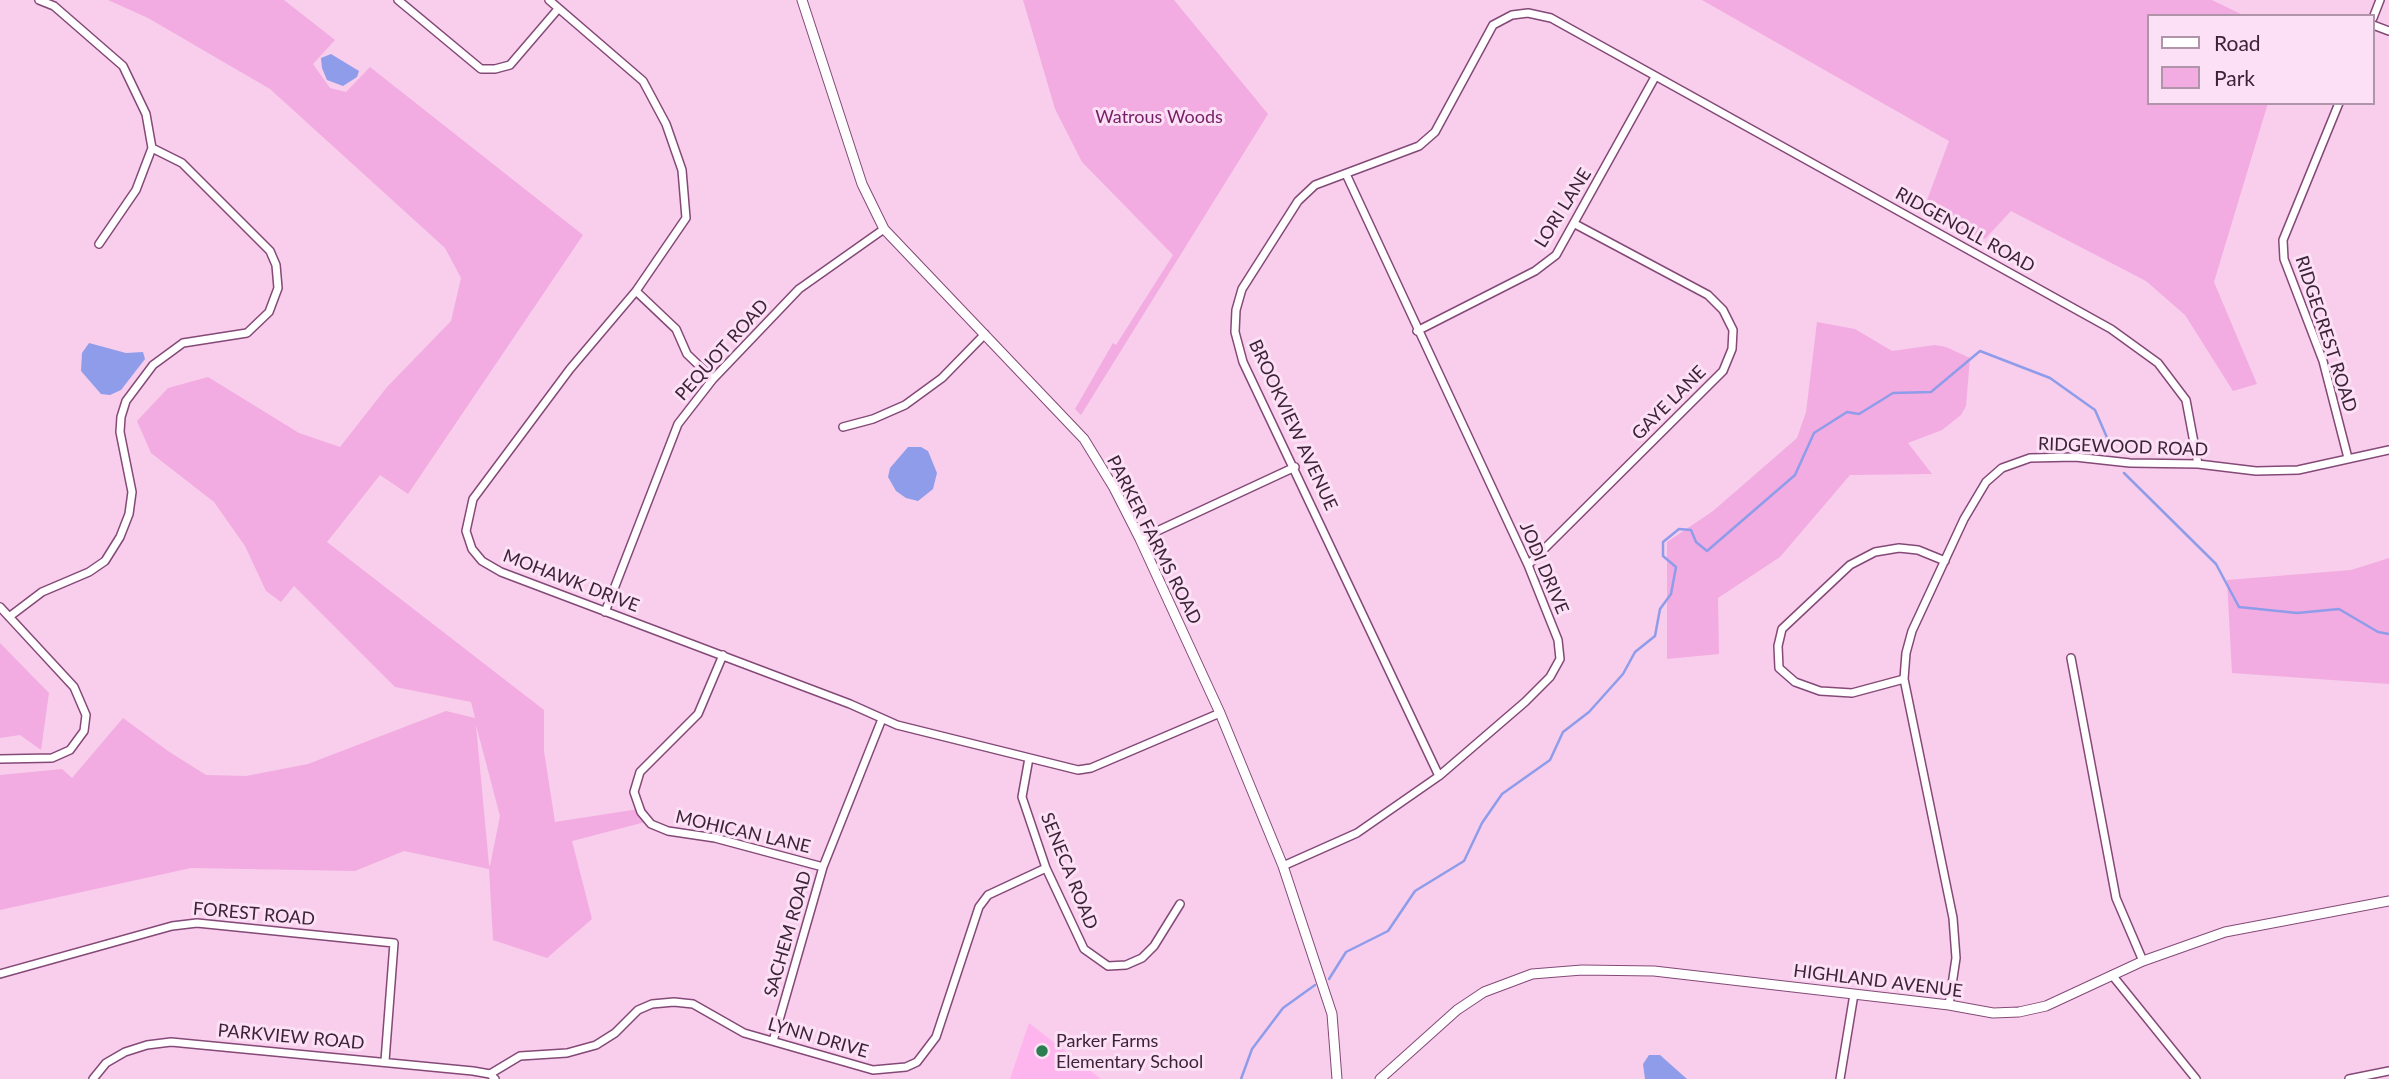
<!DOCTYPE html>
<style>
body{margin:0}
#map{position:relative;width:2389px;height:1079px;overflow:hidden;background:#f8ceec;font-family:Lato,sans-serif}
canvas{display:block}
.legend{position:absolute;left:2147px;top:14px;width:228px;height:91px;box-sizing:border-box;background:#fce0f5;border:2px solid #b094a9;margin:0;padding:9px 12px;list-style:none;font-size:21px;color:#3d2337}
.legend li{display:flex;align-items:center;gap:14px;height:35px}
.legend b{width:35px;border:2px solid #b094a9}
</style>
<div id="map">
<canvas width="2389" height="1079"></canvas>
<ul class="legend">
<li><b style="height:9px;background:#fff"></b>Road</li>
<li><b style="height:19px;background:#f2ace1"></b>Park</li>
</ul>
</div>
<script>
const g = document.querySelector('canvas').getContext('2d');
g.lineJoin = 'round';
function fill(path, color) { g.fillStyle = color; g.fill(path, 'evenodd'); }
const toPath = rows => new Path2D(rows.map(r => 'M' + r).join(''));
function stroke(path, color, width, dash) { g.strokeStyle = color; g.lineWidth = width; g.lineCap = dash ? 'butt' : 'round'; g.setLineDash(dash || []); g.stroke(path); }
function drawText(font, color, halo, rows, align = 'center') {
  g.font = font + ' Lato,sans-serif'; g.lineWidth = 6; g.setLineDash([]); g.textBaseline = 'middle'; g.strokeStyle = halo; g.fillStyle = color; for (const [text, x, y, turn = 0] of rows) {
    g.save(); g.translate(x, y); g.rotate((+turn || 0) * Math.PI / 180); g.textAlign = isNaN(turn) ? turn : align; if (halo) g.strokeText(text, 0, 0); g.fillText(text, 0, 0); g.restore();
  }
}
fill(toPath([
 [1029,1023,1101,1079,1010,1079]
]), '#feb4ec');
fill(toPath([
 [108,0,284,0,335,40,313,64,330,88,346,92,370,67,583,235,408,494,380,475,327,542,544,710,544,751,555,822,645,808,653,820,572,841,592,919,547,958,493,940,489,869,404,851,355,871,191,868,0,910,0,775,62,769,72,778,123,718,168,751,206,775,246,776,308,764,446,711,475,718,471,702,395,687,294,586,281,602,266,591,245,546,214,502,151,453,137,421,168,388,208,377,299,433,340,447,387,387,451,321,461,278,445,248,270,89,148,18],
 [476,725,500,816,490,866,489,865],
 [1023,0,1174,0,1268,114,1081,415,1075,409,1113,343,1116,345,1173,255,1082,162,1055,109],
 [1702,0,2212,0,2245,16,2149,16,2149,103,2268,103,2214,282,2257,384,2233,391,2185,315,2146,281,2011,211,1985,239,1923,211,1949,141],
 [1817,322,1855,329,1892,351,1935,345,1946,347,1970,358,1966,406,1961,415,1942,430,1908,443,1932,474,1850,475,1780,557,1718,598,1719,654,1667,659,1667,542,1713,511,1797,438,1806,412],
 [2389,558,2389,684,2232,673,2227,580,2351,570],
 [0,643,49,693,41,750,20,735,0,738]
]), '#f2ace1');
fill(toPath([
 [331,54,359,71,357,77,343,86,327,80,322,68,321,58],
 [89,343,126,353,143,352,145,359,121,390,110,395,101,394,81,371,82,353],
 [908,447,921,447,928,451,937,473,933,489,918,501,906,498,896,491,888,477,890,468],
 [1649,1055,1660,1055,1687,1079,1645,1079,1643,1064]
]), '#8f9cea');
stroke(toPath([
 [2124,473,2216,564,2239,607,2297,613,2339,609,2378,632,2389,634],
 [1329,979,1346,952,1388,931,1415,891,1464,861,1482,823,1502,794,1550,760,1563,732,1589,712,1623,674,1635,652,1655,636,1660,609,1671,594,1676,567,1663,556,1663,542,1679,529,1691,530,1696,542,1707,551,1795,475,1814,433,1847,412,1859,414,1893,393,1931,392,1980,351,2050,378,2095,410,2112,449],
 [1241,1079,1252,1049,1283,1008,1315,985]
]), '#8f9cea', 2.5);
const minor = toPath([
 [39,0,54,6,123,66,146,114,152,148,136,190,99,244],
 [398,0,481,69,495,69,510,65,558,9],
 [549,0,643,81,666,124,682,170,686,218,636,291,570,369,473,499,466,531,472,549,482,561,501,572,850,704,897,725,1078,770,1091,768,1220,713],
 [2373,18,2380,0],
 [2373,25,2389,31],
 [2339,103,2283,240,2284,259,2323,361,2348,458],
 [636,291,676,329,687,354,713,379],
 [1417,331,1535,271,1556,255,1655,77],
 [843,427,873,419,905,405,942,378,985,334],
 [1140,539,1295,467],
 [1528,565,1723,371,1732,349,1733,330,1723,310,1708,295,1575,224],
 [0,607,74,687,86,715,84,731,70,750,52,758,0,759],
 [605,612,678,424,713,379,799,289,884,229],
 [9,617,42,592,89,572,105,561,120,537,129,514,132,492,120,432,121,417,126,401,153,365,183,343,247,333,269,312,278,288,276,265,270,251,182,163,152,148],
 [723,655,698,714,640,772,634,792,641,812,651,824,668,831,715,838,823,867],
 [2071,658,2116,898,2143,961],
 [1904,679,1852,693,1820,691,1795,682,1779,668,1778,646,1782,629,1850,565,1875,552,1899,548,1918,550,1945,561],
 [1029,758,1022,797,1046,868,1084,949,1108,966,1126,965,1142,958,1154,946,1180,904],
 [1439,776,1243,362,1235,332,1236,310,1242,289,1298,201,1315,185,1419,146,1435,132,1493,25,1512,15,1528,13,1551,18,2111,329,2158,363,2186,400,2198,464],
 [1283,866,1357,833,1439,776,1525,702,1550,677,1560,659,1558,640,1528,565,1346,174],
 [0,974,172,926,197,923,394,943,385,1061],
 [2112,975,2196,1079],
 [1949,1005,1956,958,1953,918,1904,679,1906,653,1912,631,1964,519,1986,482,2002,468,2030,458,2075,457,2130,463,2198,464,2256,471,2298,470,2389,450],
 [773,1041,823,867,882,719],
 [490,1074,520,1056,567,1053,596,1045,615,1033,638,1010,652,1004,674,1002,693,1004,744,1033,873,1070,906,1067,917,1062,936,1037,979,907,988,895,1046,868],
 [93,1079,106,1063,125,1052,147,1045,171,1042,473,1071,490,1074,495,1079],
 [1840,1079,1854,994],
 [2349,1079,2389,1071]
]);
const tertiary = toPath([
 [802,0,862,184,884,229,1084,439,1114,488,1140,539,1220,713,1283,866,1332,1014,1337,1079],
 [1380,1079,1457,1010,1484,992,1532,974,1582,970,1654,971,1949,1005,1993,1013,2019,1012,2046,1006,2143,961,2225,932,2389,901]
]);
stroke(minor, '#844977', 10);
stroke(tertiary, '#844977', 11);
stroke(minor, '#fff', 7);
stroke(tertiary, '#fff', 9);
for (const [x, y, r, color] of [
 [1042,1051,7,"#2a7e50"]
]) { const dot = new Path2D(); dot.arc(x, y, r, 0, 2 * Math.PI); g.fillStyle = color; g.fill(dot); stroke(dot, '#fce0f5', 2.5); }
drawText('18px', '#741f65', '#fce0f5', [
 ["Watrous Woods",1159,117]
]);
drawText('18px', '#3d2337', '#fce0f5', [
 ["LORI LANE",1563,208,-58],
 ["RIDGENOLL ROAD",1965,230,29],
 ["RIDGECREST ROAD",2326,334,72],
 ["PEQUOT ROAD",722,350,-48],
 ["GAYE LANE",1669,403,-45],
 ["BROOKVIEW AVENUE",1293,425,65],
 ["RIDGEWOOD ROAD",2123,447,2],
 ["PARKER FARMS ROAD",1154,540,63],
 ["JODI DRIVE",1544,568,67],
 ["MOHAWK DRIVE",571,581,21],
 ["MOHICAN LANE",743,832,13],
 ["SENECA ROAD",1069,871,68],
 ["FOREST ROAD",254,914,5],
 ["SACHEM ROAD",788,934,-74],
 ["HIGHLAND AVENUE",1878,981,7],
 ["PARKVIEW ROAD",291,1037,5],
 ["LYNN DRIVE",818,1038,16]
]);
drawText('18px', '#3d2337', '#fce0f5', [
 ["Parker Farms",1056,1041],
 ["Elementary School",1056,1062]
], 'left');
</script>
